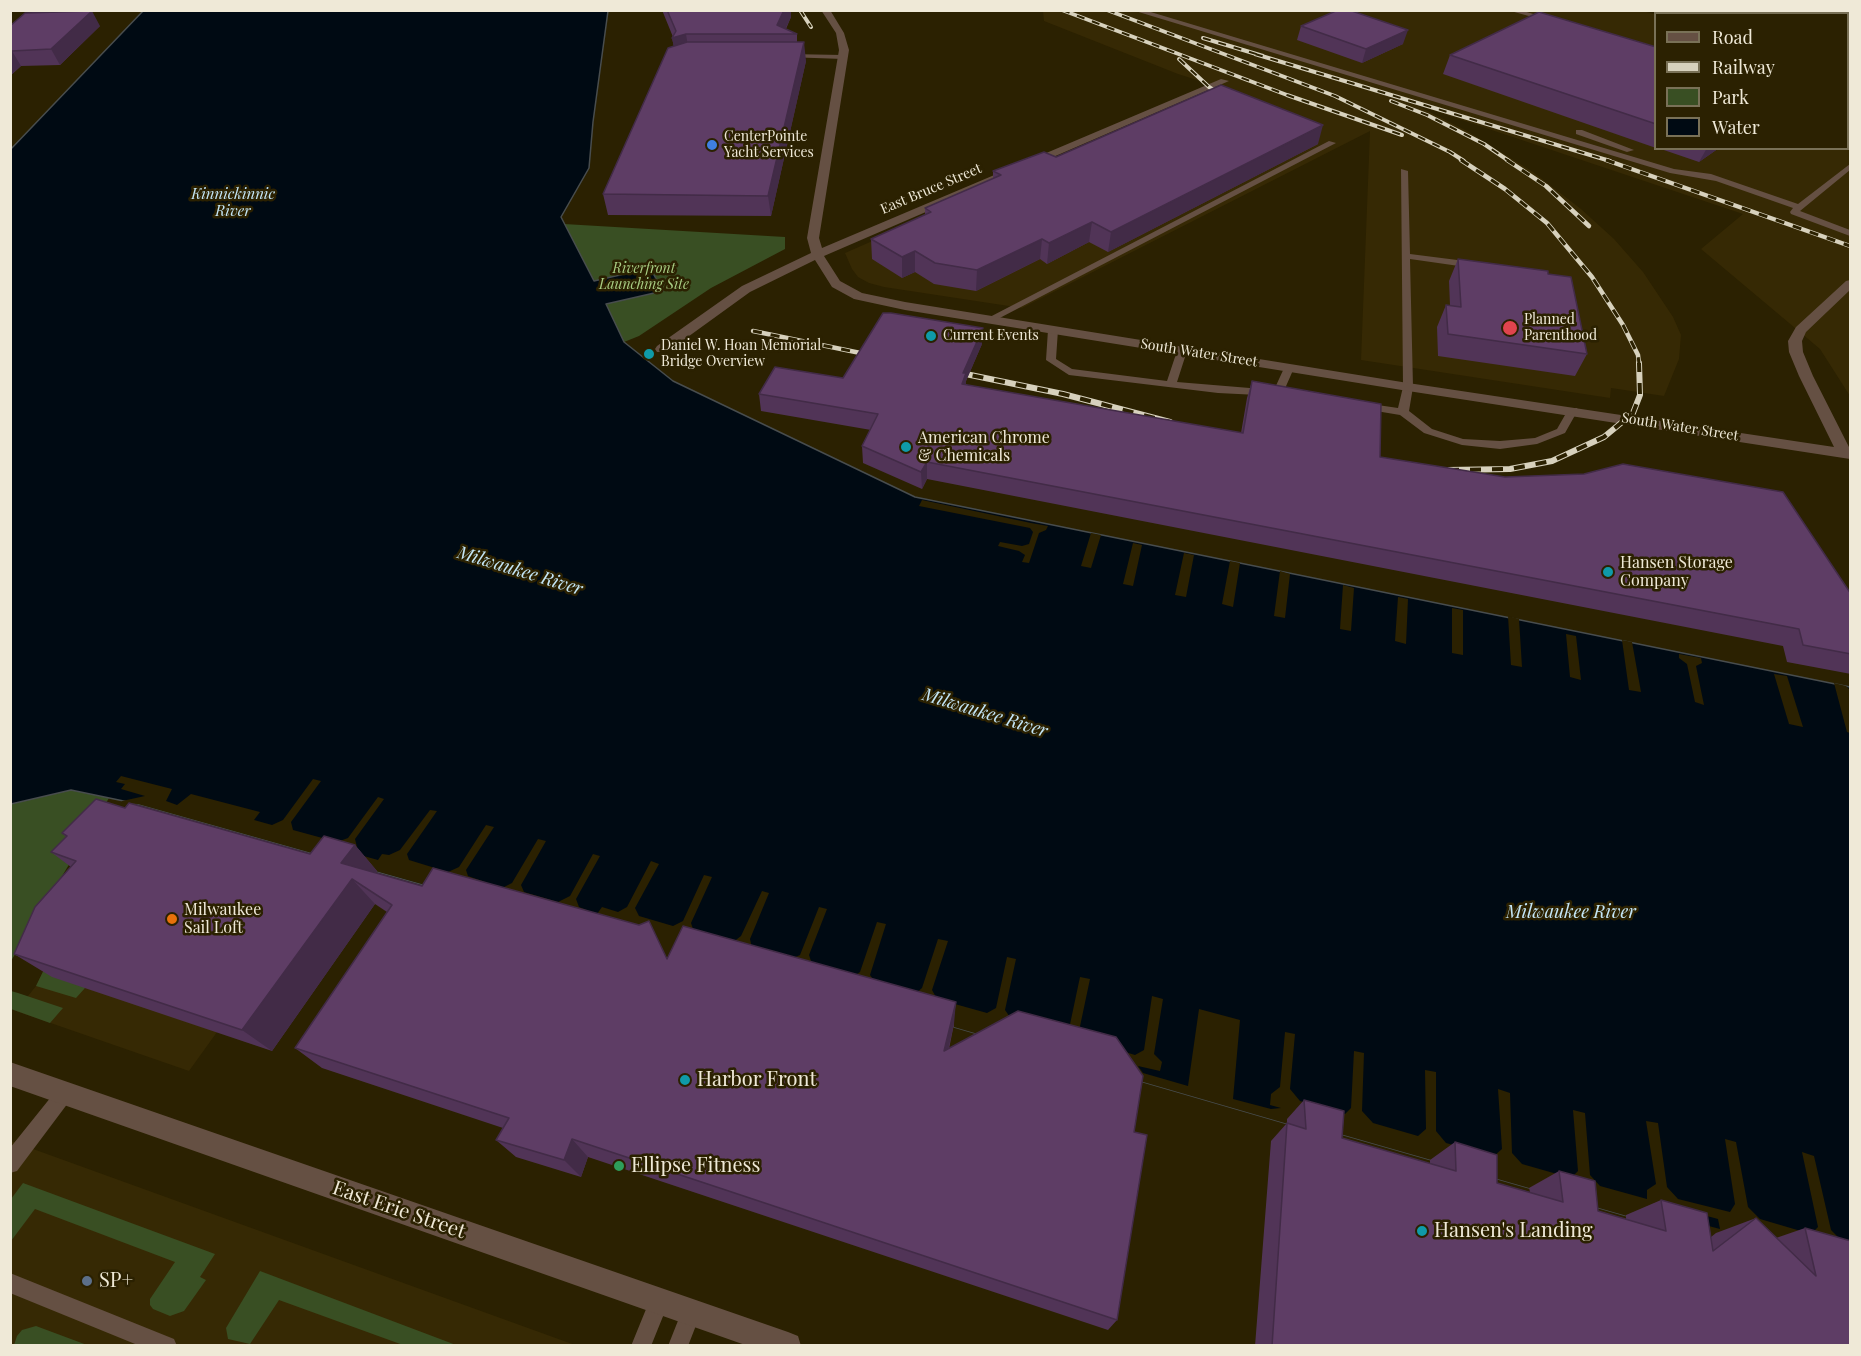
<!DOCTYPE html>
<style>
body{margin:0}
#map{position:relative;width:1861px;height:1356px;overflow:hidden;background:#2b2101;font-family:"Playfair Display",serif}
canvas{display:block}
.frame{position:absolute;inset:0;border:12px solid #efe9d7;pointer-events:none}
.legend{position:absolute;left:1654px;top:12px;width:195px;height:138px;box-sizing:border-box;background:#2b2101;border:2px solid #797157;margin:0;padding:8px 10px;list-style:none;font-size:18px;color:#efe9d7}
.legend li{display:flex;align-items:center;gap:12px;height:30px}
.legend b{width:30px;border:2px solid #797157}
</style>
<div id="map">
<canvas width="1861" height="1356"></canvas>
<div class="frame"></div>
<ul class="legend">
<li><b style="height:8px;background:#655043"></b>Road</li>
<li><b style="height:8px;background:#d7d1bd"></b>Railway</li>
<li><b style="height:16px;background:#394f23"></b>Park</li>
<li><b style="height:16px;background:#000a13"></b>Water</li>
</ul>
</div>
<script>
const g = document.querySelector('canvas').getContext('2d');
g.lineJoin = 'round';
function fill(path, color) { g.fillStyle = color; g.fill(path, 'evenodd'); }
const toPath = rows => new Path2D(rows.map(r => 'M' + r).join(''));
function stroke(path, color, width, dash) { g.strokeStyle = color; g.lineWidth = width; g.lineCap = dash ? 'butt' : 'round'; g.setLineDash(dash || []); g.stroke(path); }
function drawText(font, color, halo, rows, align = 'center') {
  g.font = font + ' "Playfair Display",serif'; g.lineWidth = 5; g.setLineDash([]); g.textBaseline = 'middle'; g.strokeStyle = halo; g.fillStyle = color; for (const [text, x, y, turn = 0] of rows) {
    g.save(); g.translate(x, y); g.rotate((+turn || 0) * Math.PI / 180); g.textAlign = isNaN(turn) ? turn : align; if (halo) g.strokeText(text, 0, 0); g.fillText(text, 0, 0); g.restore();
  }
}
fill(toPath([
 [1638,10,1655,14,1656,148,1848,148,1848,56,1850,57,1850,396,1820,349,1701,249,1743,214,1414,104,1467,131,1533,172,1581,209,1614,239,1643,272,1673,317,1681,335,1679,359,1664,396,1611,388,1610,398,1361,360,1370,131,1022,308,884,287,869,283,858,277,852,269,845,253,1222,88,1178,74,1044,21,1043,11],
 [1717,11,1850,11,1850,41,1848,41,1848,14,1730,14],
 [87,879,230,1014,189,1071,16,1011,36,986],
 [11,1141,575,1345,11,1345]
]), '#362904');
fill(toPath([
 [564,224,785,237,785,249,711,288,639,336,624,342],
 [71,790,109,798,11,961,11,804],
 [88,879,85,988,76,998,36,986],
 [11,991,18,993,63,1008,50,1023,11,1009],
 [23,1183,215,1254,200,1277,206,1280,184,1311,170,1316,153,1309,150,1305,150,1299,175,1262,35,1209,11,1241,11,1199],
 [260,1271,456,1345,403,1345,279,1300,250,1344,228,1339,226,1328],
 [36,1326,87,1345,14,1345,17,1336,22,1330]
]), '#394f23');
const water = toPath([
 [143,11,608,11,593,122,589,168,561,217,594,281,650,268,663,291,606,304,624,342,673,381,915,497,1850,687,1850,1267,1669,1228,1288,1119,1288,1124,954,1027,954,1024,452,893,138,804,71,790,11,804,10,150,143,11]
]);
fill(water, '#000a13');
stroke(water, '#484d4e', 1.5);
fill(toPath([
 [922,500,1031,523,1048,526,1046,530,1039,533,1029,563,1022,562,1025,555,1019,551,998,546,1000,542,1022,546,1029,544,1033,532,1030,528,919,506],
 [1091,533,1101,535,1091,568,1081,566],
 [1133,543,1142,545,1133,586,1123,584],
 [1184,553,1194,555,1186,597,1175,595],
 [1230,561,1240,563,1233,607,1222,604],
 [1280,571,1290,574,1285,618,1274,616],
 [1343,585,1354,588,1351,631,1340,629],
 [1398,597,1408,599,1406,644,1395,641],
 [1452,608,1463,610,1463,655,1452,653],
 [1508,616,1519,619,1522,667,1511,665],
 [1566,634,1576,636,1581,680,1570,677],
 [1622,640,1632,642,1641,692,1629,690],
 [1679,654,1701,658,1702,663,1696,666,1704,705,1695,702,1687,664,1679,658],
 [1774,674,1787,676,1803,727,1789,724],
 [1834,683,1846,686,1850,690,1850,733,1847,732],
 [121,776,172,789,166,801,177,805,191,794,260,812,254,820,272,825,283,820,313,779,321,781,291,822,293,830,337,842,348,838,378,797,384,799,355,839,357,847,353,853,378,860,382,854,389,855,400,850,430,810,437,811,407,854,409,860,448,872,459,867,486,825,494,827,466,870,468,876,502,888,512,883,538,839,546,841,521,885,524,892,558,902,570,896,593,854,600,856,576,899,579,907,597,914,602,907,618,912,627,907,651,861,659,864,635,908,639,916,673,926,683,921,704,875,712,877,691,923,694,932,732,943,741,936,762,891,769,893,750,939,752,948,791,959,800,955,819,907,827,909,809,955,812,964,853,977,860,972,877,922,886,924,870,975,875,982,915,994,922,988,938,939,948,941,932,990,937,999,987,1013,996,1008,1007,957,1016,959,1005,1010,1012,1020,1069,1029,1080,977,1090,979,1079,1031,1086,1040,1135,1055,1144,1050,1152,996,1163,999,1154,1054,1162,1062,1160,1071,1138,1066,1143,1073,1188,1086,1199,1009,1240,1020,1233,1099,1271,1109,1281,1108,1270,1105,1271,1094,1280,1087,1285,1032,1295,1034,1290,1089,1300,1101,1345,1114,1351,1108,1354,1051,1364,1053,1362,1111,1373,1123,1418,1136,1426,1129,1425,1070,1436,1072,1436,1131,1446,1143,1494,1156,1502,1149,1498,1089,1510,1093,1512,1153,1522,1164,1571,1178,1578,1171,1573,1110,1585,1113,1590,1175,1600,1186,1647,1199,1647,1190,1656,1184,1646,1121,1658,1123,1667,1187,1678,1199,1730,1212,1735,1204,1725,1139,1736,1142,1748,1207,1760,1219,1811,1234,1818,1227,1802,1152,1814,1156,1831,1230,1842,1241,1723,1242,1669,1228,1288,1119,1288,1124,954,1027,954,1024,688,959,138,804,121,803,122,801,145,796,121,789,125,784,116,782],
 [1685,1210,1718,1219,1720,1229,1686,1220]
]), '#2b2101');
fill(toPath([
 [1132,10,1144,10,1674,169,1711,174,1798,204,1850,164,1850,170,1800,211,1850,230,1850,236,1791,214,1790,212,1793,208,1716,181,1670,173,1132,10],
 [1507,10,1520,10,1550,19,1547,21,1507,10],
 [788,54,843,55,846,57,843,59,786,57,788,54],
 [1848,107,1850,107,1850,112,1848,112,1848,107],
 [1576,130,1582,130,1634,150,1627,152,1576,134,1576,130],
 [1329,141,1336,143,992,322,984,320,1329,141],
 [1401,169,1408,171,1410,254,1473,262,1478,265,1473,268,1410,259,1413,387,1409,411,1432,429,1463,439,1500,441,1535,438,1557,429,1569,408,1577,408,1578,410,1565,433,1537,444,1500,449,1462,445,1424,433,1400,415,1364,409,1359,406,1364,403,1398,408,1403,387,1401,169],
 [1053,327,1058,330,1056,359,1072,369,1167,381,1177,351,1182,348,1187,351,1177,382,1274,390,1285,366,1289,365,1294,368,1283,393,1278,396,1218,393,1069,375,1046,360,1048,330,1053,327],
 [65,1084,71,1087,74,1093,71,1099,17,1171,10,1173,10,1148,59,1087,65,1084],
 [10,1273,174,1339,177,1346,140,1346,10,1293,10,1273],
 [660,1289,667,1292,670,1299,651,1346,631,1346,653,1292,660,1289],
 [692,1300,699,1303,702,1310,688,1346,668,1346,685,1303,692,1300]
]), '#655043');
fill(toPath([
 [821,10,830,10,844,33,849,50,819,238,822,248,1221,79,1229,81,824,256,840,281,862,293,905,302,1408,383,1834,447,1799,376,1789,352,1788,341,1796,327,1846,281,1850,280,1850,290,1806,332,1802,341,1803,352,1813,376,1850,449,1850,459,1408,391,905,310,854,299,832,287,815,260,750,292,667,352,657,352,655,349,657,346,742,286,811,253,807,238,839,50,836,33,821,10],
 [1658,10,1673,10,1680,14,1665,14,1658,10],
 [1848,48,1850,49,1850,55,1848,54,1848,48],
 [10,1062,788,1332,798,1336,801,1346,748,1346,10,1086,10,1062]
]), '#655043');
const railFar2 = toPath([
 [800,10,811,27],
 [1062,10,1287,95,1402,135],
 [1107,10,1335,96,1450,152,1464,161],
 [1739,10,1752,14],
 [1771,10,1784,14],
 [1203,38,1263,56],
 [1255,54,1610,161],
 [1179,59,1209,87,1224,97],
 [1391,101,1427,115,1484,144,1509,161]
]);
const railFar1 = toPath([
 [1461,160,1505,189,1547,223,1592,277,1623,325,1638,355,1639,364],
 [1507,160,1546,186,1589,226],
 [1606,160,1850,246],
 [753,331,875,356]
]);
const rail = toPath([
 [951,371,1063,394,1170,422],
 [1448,470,1510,469,1552,461,1604,437,1633,413,1640,395,1639,363]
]);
stroke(railFar2, '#d7d1bd', 4);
stroke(railFar1, '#d7d1bd', 4.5);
stroke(rail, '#d7d1bd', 6);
stroke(railFar2, '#2b2101', 2, [8]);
stroke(railFar1, '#2b2101', 3, [9]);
stroke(rail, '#2b2101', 4, [11]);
fill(toPath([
 [662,10,791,10,791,17,786,29,797,34,797,42,806,61,771,216,608,215,603,194,674,47,672,38,673,37],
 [10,26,100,26,60,65,21,66,10,76],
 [1301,26,1403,44,1362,63,1297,40],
 [1656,47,1656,148,1443,74,1450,55],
 [1318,144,1108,252,1089,242,1047,264,1040,259,976,291,934,284,915,272,902,278,872,259,871,239,925,215,925,208,993,179,993,171,1056,157],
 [1658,148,1719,148,1699,162],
 [1458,259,1587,354,1575,376,1438,356,1437,327,1446,305,1450,306,1449,281],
 [982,344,966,381,966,385,1241,433,1247,398,1252,381,1380,457,1851,594,1851,674,1787,662,1783,646,927,479,922,489,863,463,862,446,871,430,761,411,759,394,843,378],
 [125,808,310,854,355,845,377,871,376,873,667,959,954,1024,949,1049,1134,1132,1117,1320,1108,1330,588,1157,581,1177,516,1157,496,1140,503,1128,322,1068,295,1048,387,912,375,904,272,1051,52,977,14,954,71,867,51,852,66,837,62,833],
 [1304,1100,1342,1138,1430,1164,1430,1160,1455,1142,1497,1183,1530,1192,1529,1188,1559,1171,1598,1211,1626,1219,1626,1215,1661,1200,1711,1237,1716,1233,1756,1218,1776,1238,1805,1228,1851,1346,1255,1346,1271,1141,1287,1123,1287,1119]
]), '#513457');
fill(toPath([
 [784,10,791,10,791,17,783,34,777,25],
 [92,11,100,26,60,65,51,49],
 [1408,30,1403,44,1362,63,1366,49],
 [686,34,689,53,676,57,672,38],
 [804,42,806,61,771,216,768,196],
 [12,51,21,66,10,76,10,52],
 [1323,125,1318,144,1108,252,1111,232],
 [1707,148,1719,148,1699,162],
 [1092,222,1089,242,1047,264,1049,243],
 [1042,239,1040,259,976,291,977,270],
 [915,251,915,272,902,278,902,257],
 [983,328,982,344,966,381,966,390,961,401,963,373],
 [927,462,927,479,922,489,921,472],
 [355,845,377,871,365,887,341,863],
 [352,879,375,904,272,1051,242,1030],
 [956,1002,954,1024,943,1072,944,1051],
 [572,1139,588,1157,581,1177,564,1160]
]), '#422b47');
const building = toPath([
 [667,10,784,10,777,25,797,34,686,34,672,38,676,31,667,10],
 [1338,10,1349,10,1408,30,1366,49,1301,26,1338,10],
 [92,11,51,49,12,51,10,52,10,26,25,13,92,11],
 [1539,12,1656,47,1656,124,1450,55,1539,12],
 [687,42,804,42,768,196,603,194,668,48,687,42],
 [1221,85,1323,125,1111,232,1092,222,1049,243,1042,239,977,270,935,263,915,251,902,257,871,239,931,212,925,208,1001,175,993,171,1044,152,1056,157,1221,85],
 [1458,259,1548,271,1548,274,1571,277,1587,354,1448,334,1446,305,1461,307,1458,259],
 [883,313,891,313,983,328,963,373,966,373,962,384,1243,433,1252,381,1381,404,1380,457,1505,477,1584,474,1623,464,1783,492,1851,594,1851,654,1803,645,1799,629,927,462,921,472,862,446,878,414,759,394,775,367,843,378,883,313],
 [96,799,125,808,129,803,310,854,324,836,355,845,341,863,422,886,433,868,639,925,649,921,667,959,683,926,956,1002,944,1051,1018,1011,1116,1037,1143,1076,1134,1132,1147,1135,1117,1320,572,1139,564,1160,496,1140,509,1118,295,1048,392,905,352,879,242,1030,14,954,35,907,76,861,51,852,67,836,62,833,96,799],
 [1304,1100,1344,1111,1342,1138,1456,1171,1455,1142,1497,1155,1497,1183,1563,1202,1559,1171,1595,1181,1598,1211,1666,1231,1661,1200,1707,1213,1713,1251,1756,1218,1816,1276,1805,1228,1851,1241,1851,1346,1272,1346,1287,1123,1306,1129,1304,1100]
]);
fill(building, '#5e3d65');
stroke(building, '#422b47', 1.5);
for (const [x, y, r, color] of [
 [712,145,6,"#3f7fe0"],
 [1510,328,8,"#e0444e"],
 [931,336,6,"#0f9aa8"],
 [649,354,6,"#0f9aa8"],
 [906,447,6,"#0f9aa8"],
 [1608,572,6,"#0f9aa8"],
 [172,919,6,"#e8710a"],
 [685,1080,6,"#0f9aa8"],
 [619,1166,6,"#2e9e5b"],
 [1422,1231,6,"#0f9aa8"],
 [87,1281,6,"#5c6f8a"]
]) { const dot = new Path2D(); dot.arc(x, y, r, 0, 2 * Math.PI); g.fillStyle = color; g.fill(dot); stroke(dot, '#2b2101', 2); }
drawText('14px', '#efe9d7', '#2b2101', [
 ["CenterPointe",724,137],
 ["Yacht Services",724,153],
 ["Planned",1524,320],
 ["Parenthood",1524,336],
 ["Current Events",943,336],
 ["Daniel W. Hoan Memorial",661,346],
 ["Bridge Overview",661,362]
], 'left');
drawText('14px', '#efe9d7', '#2b2101', [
 ["East Bruce Street",931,189,-23],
 ["South Water Street",1199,353,9],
 ["South Water Street",1680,427,9]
]);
drawText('italic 14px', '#a8cd83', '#2b2101', [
 ["Riverfront",644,269],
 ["Launching Site",644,285]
]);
drawText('italic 15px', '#c4e6f7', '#2b2101', [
 ["Kinnickinnic",233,194],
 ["River",233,211]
]);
drawText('16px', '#efe9d7', '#2b2101', [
 ["American Chrome",918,438],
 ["& Chemicals",918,456],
 ["Hansen Storage",1620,563],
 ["Company",1620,581],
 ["Milwaukee",184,910],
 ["Sail Loft",184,928]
], 'left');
drawText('italic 18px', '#c4e6f7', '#2b2101', [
 ["Milwaukee River",520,571,17],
 ["Milwaukee River",985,713,17],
 ["Milwaukee River",1571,912]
]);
drawText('20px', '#efe9d7', '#2b2101', [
 ["Harbor Front",697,1080],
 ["Ellipse Fitness",631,1166],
 ["Hansen's Landing",1434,1231],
 ["SP+",99,1281]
], 'left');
drawText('20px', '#efe9d7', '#2b2101', [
 ["East Erie Street",399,1210,19]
]);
</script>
